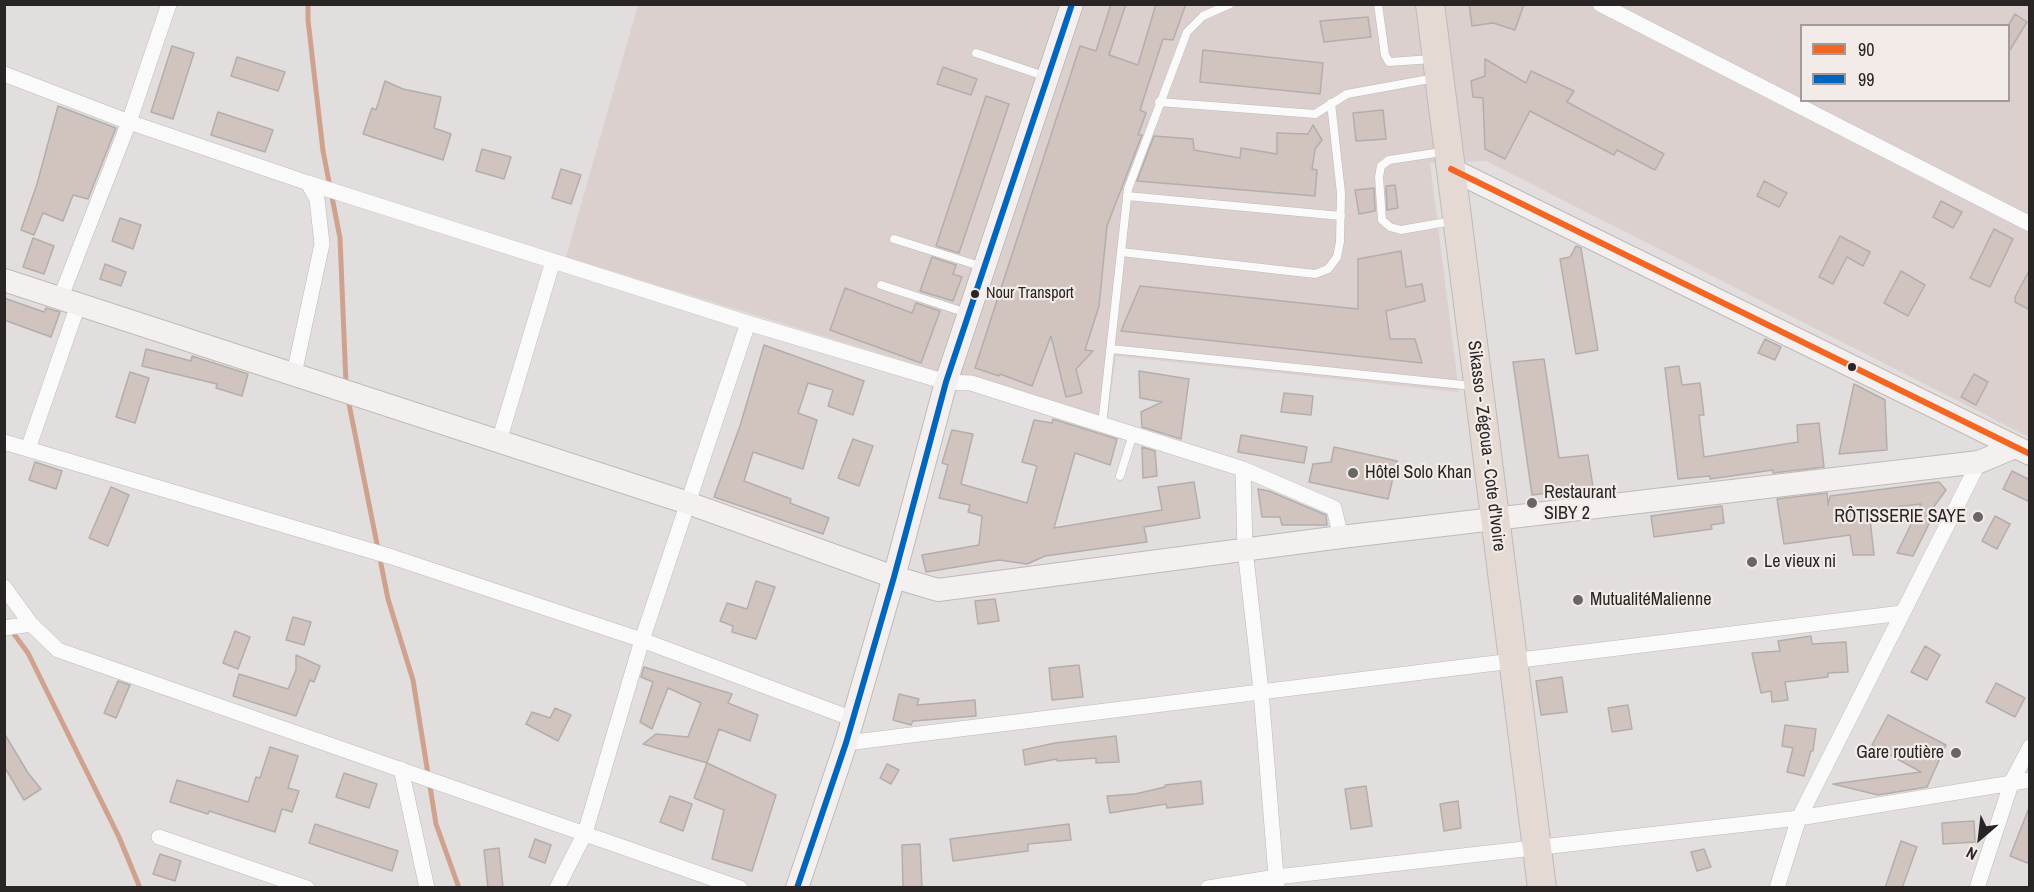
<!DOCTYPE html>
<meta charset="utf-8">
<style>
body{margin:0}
#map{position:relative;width:2034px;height:892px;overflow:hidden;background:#e2dedd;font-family:"Archivo Narrow",sans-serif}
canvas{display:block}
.frame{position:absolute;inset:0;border:6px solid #282524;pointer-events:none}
.legend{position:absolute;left:1800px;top:24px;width:210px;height:78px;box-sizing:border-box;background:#f2ebe7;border:2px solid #a19c99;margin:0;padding:8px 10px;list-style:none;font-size:18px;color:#282524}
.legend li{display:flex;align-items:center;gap:12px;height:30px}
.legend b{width:30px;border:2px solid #a19c99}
.north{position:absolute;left:1950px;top:808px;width:60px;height:60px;-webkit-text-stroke:4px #f2ebe7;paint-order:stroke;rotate:208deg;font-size:16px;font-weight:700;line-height:24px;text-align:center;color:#282524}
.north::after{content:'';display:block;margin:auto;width:21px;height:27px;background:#282524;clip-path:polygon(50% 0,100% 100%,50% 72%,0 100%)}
</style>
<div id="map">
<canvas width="2034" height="892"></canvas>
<div class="frame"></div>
<ul class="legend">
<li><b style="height:8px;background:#f26522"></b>90</li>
<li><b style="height:8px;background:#0065bd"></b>99</li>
</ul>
<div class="north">N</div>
</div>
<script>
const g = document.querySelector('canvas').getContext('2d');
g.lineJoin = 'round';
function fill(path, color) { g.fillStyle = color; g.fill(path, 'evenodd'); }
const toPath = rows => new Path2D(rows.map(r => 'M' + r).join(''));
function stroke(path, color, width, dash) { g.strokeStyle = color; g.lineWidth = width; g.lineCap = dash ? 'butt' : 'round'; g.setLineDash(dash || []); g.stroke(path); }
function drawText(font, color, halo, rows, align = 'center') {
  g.font = font + ' "Archivo Narrow",sans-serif'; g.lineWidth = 4.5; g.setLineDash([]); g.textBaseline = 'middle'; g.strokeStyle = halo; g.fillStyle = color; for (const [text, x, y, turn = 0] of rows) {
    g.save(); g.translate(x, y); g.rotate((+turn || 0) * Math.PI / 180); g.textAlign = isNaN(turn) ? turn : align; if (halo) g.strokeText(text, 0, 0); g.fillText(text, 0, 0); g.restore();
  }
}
fill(toPath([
 [638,5,2029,5,2029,437,1486,161,1430,163,1459,392,1116,356,1107,423,566,257],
 [1802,26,2008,26,2008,100,1802,100]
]), '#dbd0cd');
stroke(toPath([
 [308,4,308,20,323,151,340,238,346,384],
 [348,399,388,599,413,680,436,824,459,888],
 [11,630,28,653,119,837,140,888]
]), '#cfa28f', 5);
const building = toPath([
 [1111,4,1126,4,1109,55,1138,65,1156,4,1186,4,1173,40,1163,39,1140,110,1146,113,1138,135,1142,135,1107,226,1099,306,1085,350,1093,351,1076,369,1082,393,1066,397,1051,336,1032,386,1000,374,999,376,975,368,1080,46,1096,51,1111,4],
 [1469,4,1524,4,1515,30,1493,23,1472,26,1469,4],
 [2015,14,2027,22,2008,53,2008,26,2015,14],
 [1368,17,1371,37,1324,42,1320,21,1368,17],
 [172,46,194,53,173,119,151,112,172,46],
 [1203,50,1323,63,1320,94,1200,82,1203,50],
 [237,57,285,72,278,91,231,76,237,57],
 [1485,59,1526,83,1531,71,1574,91,1567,102,1664,154,1655,170,1617,150,1614,155,1530,111,1505,159,1485,149,1483,98,1473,97,1471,81,1485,76,1485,59],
 [943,67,977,79,971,95,937,84,943,67],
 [385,81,403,89,441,97,434,128,451,134,443,160,363,134,372,108,376,110,385,81],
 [986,96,1009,104,959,253,936,246,986,96],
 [58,106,116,128,88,199,73,195,63,221,43,213,34,235,21,230,37,184,58,106],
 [1383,110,1386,139,1356,141,1353,113,1383,110],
 [218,112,273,130,265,152,211,135,218,112],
 [1313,125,1322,140,1315,149,1312,169,1317,170,1315,196,1137,181,1154,136,1193,139,1194,150,1240,158,1241,148,1277,154,1277,133,1308,134,1313,125],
 [482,149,511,157,504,179,476,171,482,149],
 [561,169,581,175,571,204,552,198,561,169],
 [1764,181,1787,193,1779,207,1757,196,1764,181],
 [1395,185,1398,208,1387,210,1386,186,1395,185],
 [1374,188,1375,211,1359,214,1355,190,1374,188],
 [1941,201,1962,212,1953,228,1933,217,1941,201],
 [120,218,141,225,133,249,112,241,120,218],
 [1994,229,2013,239,1990,287,1970,278,1994,229],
 [1840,236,1870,252,1863,266,1847,257,1833,284,1819,277,1840,236],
 [33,238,54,246,44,274,23,267,33,238],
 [1576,246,1581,248,1598,350,1576,354,1560,259,1570,257,1576,246],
 [1401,251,1406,287,1422,284,1425,301,1386,311,1390,339,1415,339,1422,363,1121,331,1140,286,1358,309,1358,259,1401,251],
 [932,257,956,265,953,274,962,277,953,301,920,291,932,257],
 [105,264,126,272,121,286,100,279,105,264],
 [2030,269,2030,310,2015,302,2015,297,2030,269],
 [1901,271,1925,285,1908,316,1884,303,1901,271],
 [845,288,912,313,916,303,940,311,921,363,830,330,845,288],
 [4,298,44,312,46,308,60,312,51,337,4,320,4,298],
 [1765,339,1781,347,1775,360,1758,353,1765,339],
 [764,345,864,381,853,415,828,406,833,390,808,383,798,413,817,420,803,469,753,452,744,481,791,499,790,503,829,518,823,534,714,497,740,426,764,345],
 [146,349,191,361,192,356,248,374,242,396,216,388,217,384,142,366,146,349],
 [1544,359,1559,458,1588,455,1593,487,1532,495,1513,362,1544,359],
 [1679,366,1682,385,1700,383,1704,415,1699,415,1704,457,1798,442,1797,425,1819,423,1824,467,1773,473,1773,470,1710,479,1710,476,1678,479,1665,368,1679,366],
 [1139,371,1189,379,1181,439,1142,427,1141,412,1162,402,1140,398,1139,371],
 [130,372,149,378,135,423,116,417,130,372],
 [1974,374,1988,382,1976,405,1961,397,1974,374],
 [1854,384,1885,400,1887,450,1839,454,1854,384],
 [1284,393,1313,396,1311,415,1281,412,1284,393],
 [1053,419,1117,439,1110,465,1075,453,1054,528,1162,510,1158,487,1194,482,1200,518,1144,527,1147,542,1045,556,1027,564,999,560,926,572,922,555,979,545,982,516,968,512,970,505,939,498,948,465,942,463,952,430,973,434,961,484,1027,503,1037,466,1022,462,1034,420,1052,423,1053,419],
 [1241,435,1307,447,1304,463,1238,452,1241,435],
 [853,439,873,446,859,486,838,478,853,439],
 [1142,447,1155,451,1157,476,1143,478,1142,447],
 [1334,447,1397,461,1388,499,1309,482,1313,464,1331,462,1334,447],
 [35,462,62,471,56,489,29,480,35,462],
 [2012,471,2030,480,2030,502,2003,489,2012,471],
 [1939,482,1946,490,1927,516,1932,518,1913,556,1897,553,1921,504,1869,510,1874,555,1853,555,1850,535,1784,544,1777,499,1827,493,1828,505,1830,496,1939,482],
 [111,487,129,495,108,546,89,538,111,487],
 [1258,489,1269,491,1326,515,1327,525,1282,525,1280,517,1262,517,1258,489],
 [1722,506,1724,523,1711,525,1712,529,1654,537,1651,516,1722,506],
 [1995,516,2010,524,1997,549,1982,541,1995,516],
 [756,581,775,587,756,639,732,632,733,626,720,621,727,603,747,609,756,581],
 [995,599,999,621,978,624,975,601,995,599],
 [293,617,311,622,304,645,286,640,293,617],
 [235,631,250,637,238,669,223,663,235,631],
 [1811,636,1812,644,1846,642,1848,672,1828,673,1828,677,1785,682,1788,700,1772,702,1771,691,1761,693,1752,653,1780,651,1778,641,1811,636],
 [1925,646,1940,655,1927,680,1911,672,1925,646],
 [296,655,320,666,314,682,310,680,296,716,233,696,239,674,288,689,296,670,296,655],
 [1079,665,1083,697,1052,700,1049,668,1079,665],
 [644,667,732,694,728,703,758,715,750,741,719,729,707,763,643,744,656,734,688,737,701,703,668,688,652,729,640,722,653,682,641,677,644,667],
 [1562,677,1567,712,1541,715,1536,681,1562,677],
 [118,681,130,685,116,718,104,713,118,681],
 [1996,683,2025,698,2015,717,1986,702,1996,683],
 [899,694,919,699,917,705,975,700,976,716,913,721,911,725,893,720,899,694],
 [1628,705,1632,729,1612,732,1608,708,1628,705],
 [555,708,571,715,558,741,526,724,532,712,550,718,555,708],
 [1888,715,1946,745,1927,787,1878,795,1833,784,1921,772,1872,745,1888,715],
 [1785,725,1816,729,1813,751,1811,751,1804,776,1787,772,1793,748,1782,746,1785,725],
 [4,733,28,773,41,789,24,800,4,766,4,733],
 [1116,736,1119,762,1096,763,1096,758,1057,761,1057,759,1025,765,1023,750,1055,743,1116,736],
 [270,747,298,756,288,788,299,791,292,812,282,809,275,832,209,811,208,814,170,802,177,780,248,802,256,777,260,778,270,747],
 [707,763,776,795,752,871,712,859,724,810,694,798,707,763],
 [887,764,899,770,891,784,880,778,887,764],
 [344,773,377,784,369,808,336,797,344,773],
 [1201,781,1203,804,1167,808,1166,804,1110,813,1107,796,1135,794,1165,787,1165,785,1201,781],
 [1366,786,1372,826,1351,829,1345,789,1366,786],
 [670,796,692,804,683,831,660,822,670,796],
 [1458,801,1461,828,1444,831,1440,804,1458,801],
 [2029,808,2030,808,2030,864,2010,856,2029,808],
 [1974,821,1975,842,1943,844,1942,823,1974,821],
 [315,824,398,851,392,871,309,843,315,824],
 [1069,824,1071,840,1028,844,1028,851,953,861,950,839,1069,824],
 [535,839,551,845,545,863,529,857,535,839],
 [1901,841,1917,847,1902,888,1885,888,1901,841],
 [920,844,922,888,903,888,902,845,920,844],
 [499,848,503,888,488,888,484,850,499,848],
 [1704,849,1711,867,1697,871,1691,852,1704,849],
 [160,854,181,861,175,881,153,874,160,854]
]);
fill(building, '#d1c3be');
stroke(building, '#b2aead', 1.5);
const lane = toPath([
 [1378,4,1385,55,1389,62,1432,59],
 [976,53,1047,77],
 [1159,102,1315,114,1347,94,1435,78],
 [1442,152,1389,160,1381,166,1379,177,1382,220,1390,227,1401,230,1452,221],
 [1127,196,1341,216],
 [894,239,983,267],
 [1121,252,1315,274,1328,269,1337,257,1340,242,1341,193,1331,103],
 [881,285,967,313],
 [1111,349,1473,386],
 [1102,425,1128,189,1187,32,1203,16,1230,4],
 [1120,476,1133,434]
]);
const street = toPath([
 [1600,4,2030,224],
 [4,74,129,122,308,183,317,199,322,244,294,374],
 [308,183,748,323,946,382,971,383,1243,469,1334,508,1341,537],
 [60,299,129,122,169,4],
 [499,441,553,261],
 [4,442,392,557,642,640,853,719],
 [28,449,78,305],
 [1243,469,1245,549,1261,691,1277,888],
 [4,587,31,624],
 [4,628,31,624,58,650,740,888],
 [846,743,1902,613],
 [401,769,427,888],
 [159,837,307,888],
 [557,888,585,833,642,640,748,323],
 [1208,888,1276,877,1799,818,2030,780],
 [1777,888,1799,818,1979,462],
 [1977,888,2012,781,2030,747]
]);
const secondary = toPath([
 [1451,169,2030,454],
 [4,280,688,503,894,577,938,590,1341,537,1979,462,2015,447],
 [797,888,846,743,894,577,946,382,1072,4]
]);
const highway = toPath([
 [1430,4,1542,888]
]);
stroke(lane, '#bebab9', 9);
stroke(street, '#bebab9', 16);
stroke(secondary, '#bebab9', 24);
stroke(highway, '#bdbbbb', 30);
stroke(lane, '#fbfafa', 8);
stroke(street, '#fbfafa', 15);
stroke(secondary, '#f4f0ef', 22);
stroke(highway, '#e5d9d4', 28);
stroke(toPath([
 [1451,169,2030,454]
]), '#f26522', 6);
stroke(toPath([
 [797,888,846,743,894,577,946,382,1072,4]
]), '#0065bd', 6);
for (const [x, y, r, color] of [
 [975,294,5,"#282524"],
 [1852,367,5,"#282524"],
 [1353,473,6,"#696665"],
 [1532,503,6,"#696665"],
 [1978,517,6,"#696665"],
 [1752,562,6,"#696665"],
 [1578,600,6,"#696665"],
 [1956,753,6,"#696665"]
]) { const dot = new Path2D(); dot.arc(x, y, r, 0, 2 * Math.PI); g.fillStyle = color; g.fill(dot); stroke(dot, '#f2ebe7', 2); }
drawText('16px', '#282524', '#f2ebe7', [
 ["Nour Transport",986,294]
], 'left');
drawText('18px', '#282524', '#f2ebe7', [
 ["Sikasso - Zégoua - Cote d'Ivoire",1486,446,83]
]);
drawText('18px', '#282524', '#f2ebe7', [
 ["Hôtel Solo Khan",1365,473],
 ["Restaurant",1544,493],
 ["SIBY 2",1544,514],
 ["RÔTISSERIE SAYE",1966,517,"right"],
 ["Le vieux ni",1764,562],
 ["MutualitéMalienne",1590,600],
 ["Gare routière",1944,753,"right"]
], 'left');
</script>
